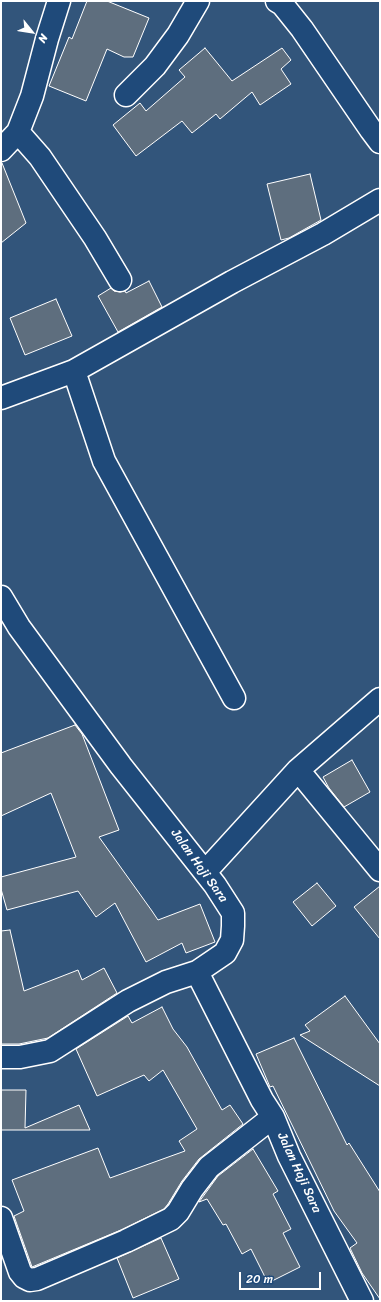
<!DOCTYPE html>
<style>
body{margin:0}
#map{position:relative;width:381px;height:1302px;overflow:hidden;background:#32557b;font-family:Sriracha,sans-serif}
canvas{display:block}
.frame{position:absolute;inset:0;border:2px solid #fff;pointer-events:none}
.north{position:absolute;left:12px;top:12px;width:40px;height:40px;-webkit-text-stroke:3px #1f4a7a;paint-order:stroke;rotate:120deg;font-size:11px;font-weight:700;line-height:16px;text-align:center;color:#fff}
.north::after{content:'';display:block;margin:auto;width:14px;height:18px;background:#fff;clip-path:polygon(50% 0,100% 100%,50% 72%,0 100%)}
.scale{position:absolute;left:239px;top:1272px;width:82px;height:18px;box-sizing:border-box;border:2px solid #fff;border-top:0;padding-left:5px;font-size:12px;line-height:14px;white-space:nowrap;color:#fff;-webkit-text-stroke:3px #1f4a7a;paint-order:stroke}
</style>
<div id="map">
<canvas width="381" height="1302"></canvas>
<div class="frame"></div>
<div class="north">N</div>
<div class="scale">20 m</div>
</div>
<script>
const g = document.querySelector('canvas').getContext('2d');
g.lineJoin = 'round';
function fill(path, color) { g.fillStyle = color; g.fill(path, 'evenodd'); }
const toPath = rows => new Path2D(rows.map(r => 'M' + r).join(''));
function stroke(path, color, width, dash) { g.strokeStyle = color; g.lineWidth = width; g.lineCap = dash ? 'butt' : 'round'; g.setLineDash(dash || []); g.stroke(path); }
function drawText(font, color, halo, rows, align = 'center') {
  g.font = font + ' Sriracha,sans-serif'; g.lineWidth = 3.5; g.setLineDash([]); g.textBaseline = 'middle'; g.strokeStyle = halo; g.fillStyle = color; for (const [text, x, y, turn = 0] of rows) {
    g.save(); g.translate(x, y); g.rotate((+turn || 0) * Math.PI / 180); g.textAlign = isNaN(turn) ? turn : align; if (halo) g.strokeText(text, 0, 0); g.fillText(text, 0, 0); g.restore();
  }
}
const building = toPath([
 [87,1,107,1,149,18,133,57,124,57,107,49,86,101,49,86,69,37,72,39,87,1],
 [205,48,232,81,282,48,291,60,281,69,291,84,260,105,252,92,220,119,216,114,192,133,182,121,136,156,113,125,140,103,146,111,185,77,179,70,205,48],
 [1,163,2,163,26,223,1,243,1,163],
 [310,174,321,220,289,238,281,240,267,184,310,174],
 [149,281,162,307,118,332,98,296,111,288,114,291,120,292,125,291,126,293,149,281],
 [56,299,72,336,25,355,10,318,56,299],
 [75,725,82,734,119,830,99,837,152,911,158,920,200,904,215,942,186,953,182,943,146,962,115,903,96,917,78,891,7,910,1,889,1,877,76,857,51,793,1,816,1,753,75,725],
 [352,760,370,792,344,807,329,788,323,777,352,760],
 [317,883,336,906,312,926,293,902,317,883],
 [380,886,380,939,354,907,380,886],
 [10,930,24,991,78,970,82,980,104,968,117,993,48,1038,19,1044,1,1044,1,931,10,930],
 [345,996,380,1044,380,1086,300,1035,310,1031,305,1025,345,996],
 [162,1007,173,1029,187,1047,222,1110,230,1105,243,1124,199,1159,182,1181,168,1204,164,1209,121,1230,32,1267,14,1216,24,1211,12,1180,98,1148,110,1178,185,1151,179,1141,197,1129,163,1070,149,1081,144,1075,97,1096,76,1049,128,1016,132,1023,162,1007],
 [294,1038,347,1145,349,1143,380,1192,380,1299,362,1273,350,1248,357,1243,334,1211,273,1086,270,1087,256,1054,294,1038],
 [1,1090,26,1090,25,1128,79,1105,90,1130,1,1130,1,1090],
 [253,1149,278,1191,273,1194,291,1229,283,1233,300,1267,268,1283,251,1249,242,1254,226,1224,223,1225,207,1199,199,1202,218,1176,253,1149],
 [161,1238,179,1279,133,1298,117,1258,161,1238]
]);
fill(building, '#5e6e7e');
stroke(building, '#fff', 1);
const minor = toPath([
 [277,1,282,4,302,29,371,130,380,142],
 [126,95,155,66,178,35,198,1],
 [18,132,40,157,95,238,120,280],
 [1,150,18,132,32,96,47,39,59,1],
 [74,371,104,461,234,698],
 [1,398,74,371,232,282,323,234,380,200],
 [1,597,19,627,121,766,215,885,233,913,233,926,232,940,225,953,197,972,166,982,128,1001,50,1051,20,1057,1,1057],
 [298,770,380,870],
 [205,872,298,770,380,699],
 [197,972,262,1100,273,1117,289,1156,362,1301],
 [1,1218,20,1272,24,1277,30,1280,37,1279,126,1241,171,1219,178,1212,192,1189,209,1167,273,1117]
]);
stroke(minor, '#fff', 25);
stroke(minor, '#1f4a7a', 22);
drawText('13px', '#fff', '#1f4a7a', [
 ["Jalan Haji Sara",199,866,54],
 ["Jalan Haji Sara",299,1173,65]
]);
</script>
